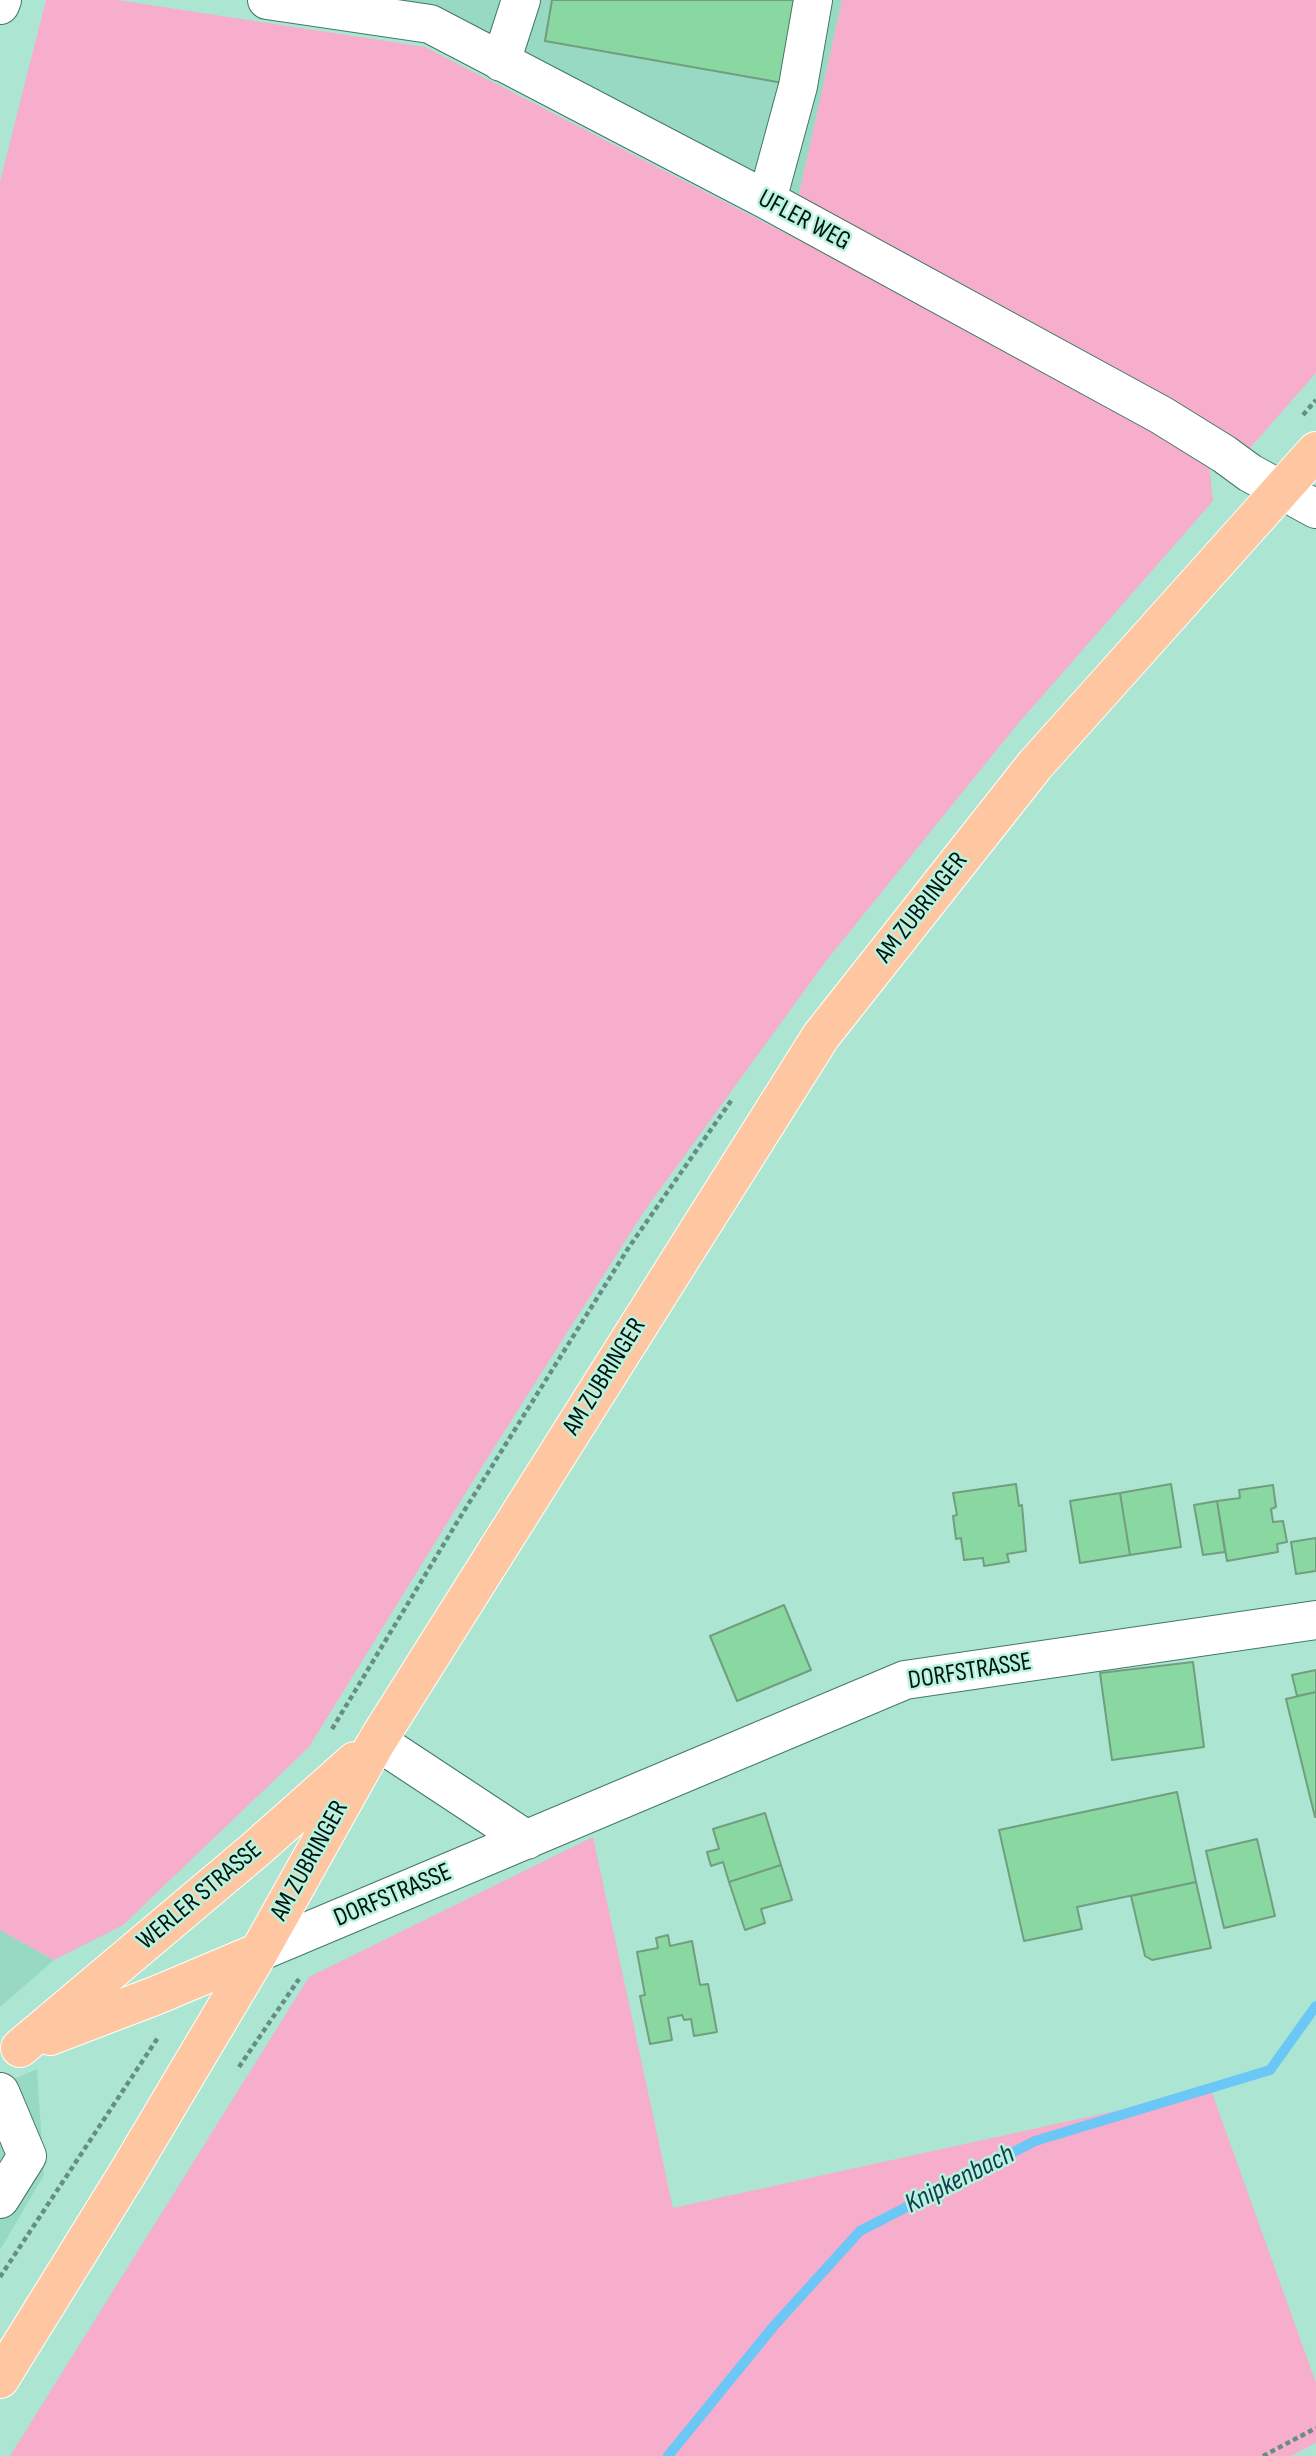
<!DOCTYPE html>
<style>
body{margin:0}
canvas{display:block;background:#ace6d3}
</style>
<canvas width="1316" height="2456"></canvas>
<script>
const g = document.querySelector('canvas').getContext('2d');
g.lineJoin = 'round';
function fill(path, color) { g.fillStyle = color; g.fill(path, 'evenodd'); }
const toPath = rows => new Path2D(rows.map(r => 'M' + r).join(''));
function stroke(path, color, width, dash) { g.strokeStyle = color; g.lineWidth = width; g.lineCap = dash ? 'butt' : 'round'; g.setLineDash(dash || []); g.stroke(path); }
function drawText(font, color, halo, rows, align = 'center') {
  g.font = font + ' "Sofia Sans Condensed",sans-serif'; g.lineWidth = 5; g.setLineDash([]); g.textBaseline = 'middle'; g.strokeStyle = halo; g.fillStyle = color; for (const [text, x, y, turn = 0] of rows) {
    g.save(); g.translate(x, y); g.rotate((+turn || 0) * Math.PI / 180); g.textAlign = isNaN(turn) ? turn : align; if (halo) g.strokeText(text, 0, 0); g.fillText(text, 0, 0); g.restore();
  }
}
fill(toPath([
 [384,0,842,0,798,199],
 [0,1930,54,1960,0,2007],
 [37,2069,44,2175,0,2250,0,2085]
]), '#98d9c4');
fill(toPath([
 [46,0,117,0,425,47,1108,400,1209,464,1213,501,1016,726,826,961,645,1210,478,1473,309,1747,123,1925,54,1960,0,1930,0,182],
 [842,0,1316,0,1316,373,1250,448,798,199],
 [593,1837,673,2208,1211,2090,1316,2383,1316,2443,1291,2456,10,2456,309,1977]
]), '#f7adcc');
stroke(toPath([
 [668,2456,773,2327,860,2231,1035,2141,1270,2070,1316,2006]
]), '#6bc7f6', 10);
const building = toPath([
 [552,0,799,0,783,83,545,41,552,0],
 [1016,1484,1019,1506,1022,1505,1026,1551,1007,1554,1009,1562,984,1566,983,1558,964,1560,961,1538,956,1539,953,1516,957,1515,953,1493,1016,1484],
 [1171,1484,1181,1547,1130,1555,1120,1493,1171,1484],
 [1273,1485,1276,1507,1271,1509,1273,1522,1283,1521,1287,1542,1277,1544,1278,1552,1227,1561,1217,1501,1240,1498,1239,1490,1273,1485],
 [1120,1493,1130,1555,1080,1563,1070,1501,1120,1493],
 [1217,1501,1225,1552,1203,1555,1194,1505,1217,1501],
 [1316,1538,1316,1571,1296,1574,1291,1542,1316,1538],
 [784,1605,811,1670,737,1701,710,1636,784,1605],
 [1193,1662,1204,1747,1112,1760,1100,1673,1193,1662],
 [1316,1670,1316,1692,1297,1696,1292,1675,1316,1670],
 [1316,1692,1316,1817,1315,1817,1286,1699,1316,1692],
 [1177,1792,1196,1882,1077,1907,1082,1929,1024,1941,999,1830,1177,1792],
 [765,1813,781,1865,729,1882,723,1862,711,1866,707,1852,719,1849,713,1829,765,1813],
 [1257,1839,1275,1916,1224,1928,1206,1851,1257,1839],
 [781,1865,792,1900,761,1909,765,1923,745,1930,729,1882,781,1865],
 [1196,1882,1211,1948,1152,1960,1145,1956,1131,1896,1196,1882],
 [668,1935,670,1946,692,1941,700,1985,708,1984,717,2032,694,2036,691,2019,684,2020,682,2015,668,2018,672,2040,650,2044,640,1996,645,1995,637,1952,658,1948,656,1938,668,1935]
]);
fill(building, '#89d8a1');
stroke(building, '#739d7f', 2);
const minor = toPath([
 [267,0,430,24,767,200,1161,415,1224,454,1250,473,1316,509],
 [0,5,2,0],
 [501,62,521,0],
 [767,200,798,86,813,0],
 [377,1741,527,1840],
 [259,1952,905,1680,1316,1620],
 [0,2092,27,2156,0,2199]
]);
const major = toPath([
 [50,2036,157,1995,259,1952],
 [20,2048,256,1849,355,1761],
 [0,2379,127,2174,259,1952,377,1741,821,1036,1035,765,1316,451]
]);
stroke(minor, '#427868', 40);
stroke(major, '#fff', 40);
stroke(toPath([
 [1303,415,1316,400],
 [332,1729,459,1519,629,1247,733,1098],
 [239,2067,299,1979],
 [0,2277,159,2036],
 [1263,2456,1316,2428]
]), '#658f82', 4.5, [5, 3.5]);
stroke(minor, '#fff', 38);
stroke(major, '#fec7a1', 38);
drawText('26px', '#011510', '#b9f3e0', [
 ["UFLER WEG",804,221,28],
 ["AM ZUBRINGER",922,908,-52],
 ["AM ZUBRINGER",605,1377,-58],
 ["DORFSTRASSE",970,1672,-9],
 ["AM ZUBRINGER",310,1861,-61],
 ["WERLER STRASSE",200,1896,-40],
 ["DORFSTRASSE",393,1896,-23]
]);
drawText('italic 28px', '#123b4e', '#b9f3e0', [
 ["Knipkenbach",960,2180,-27]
]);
</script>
